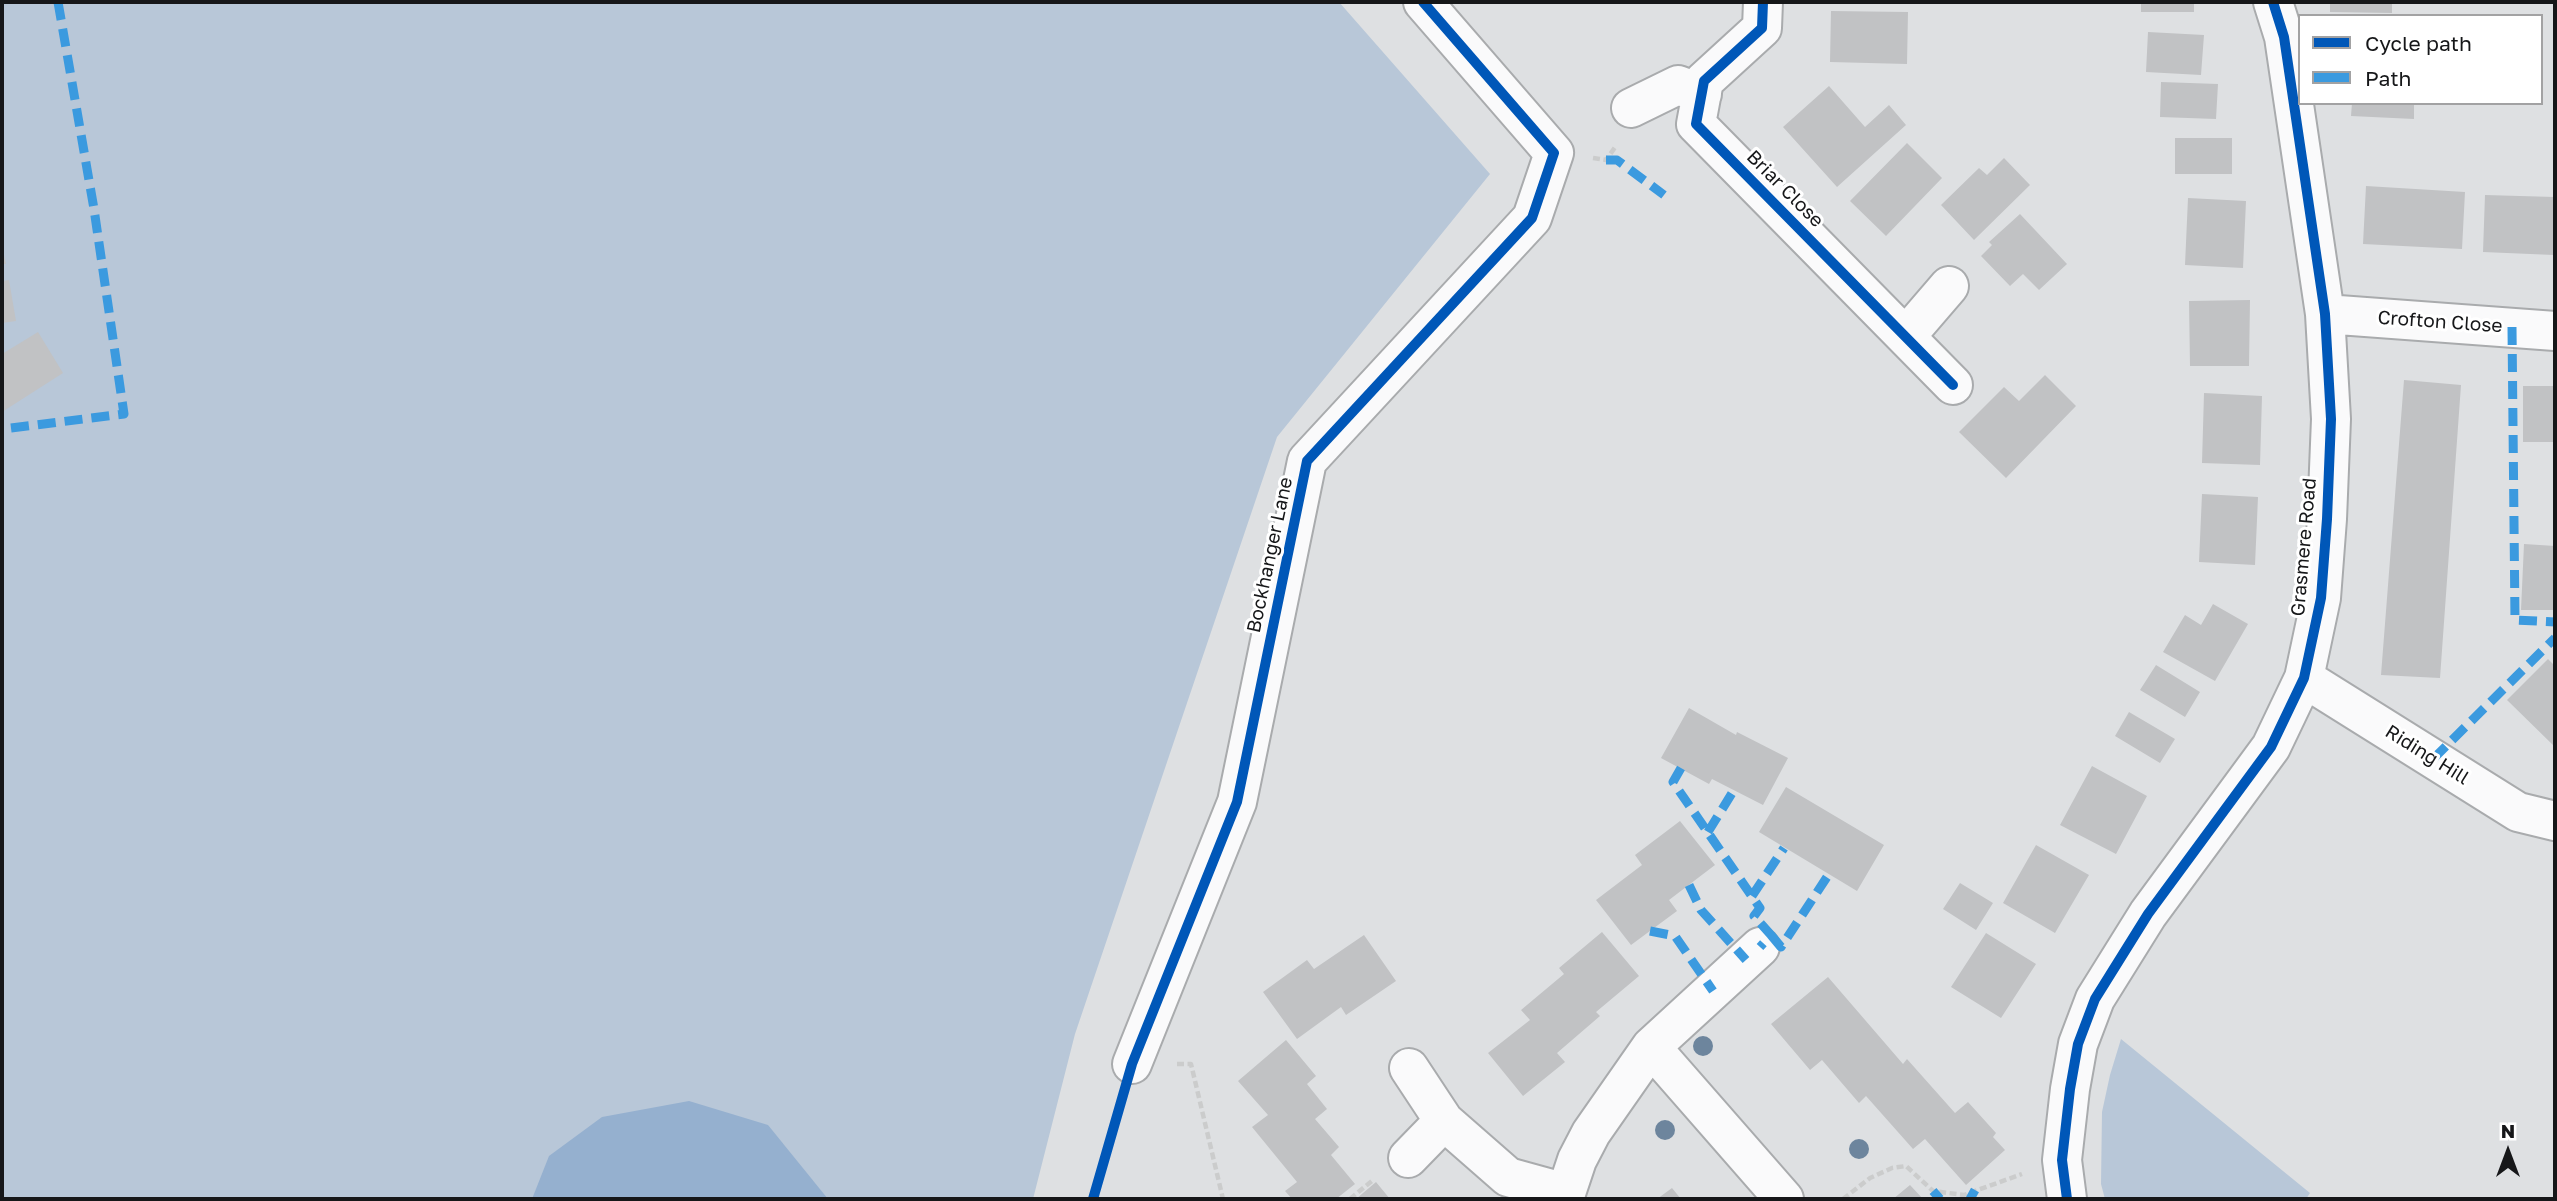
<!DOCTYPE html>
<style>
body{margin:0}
#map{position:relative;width:2557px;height:1201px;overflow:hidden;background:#dee0e2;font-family:"Golos Text",sans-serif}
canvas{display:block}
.frame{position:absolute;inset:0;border:4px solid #161719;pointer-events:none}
.legend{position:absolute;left:2298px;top:14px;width:245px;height:91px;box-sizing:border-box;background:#fff;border:2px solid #a2a2a3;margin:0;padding:9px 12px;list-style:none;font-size:21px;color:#161719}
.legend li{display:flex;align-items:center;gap:14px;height:35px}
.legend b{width:35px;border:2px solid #a2a2a3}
.north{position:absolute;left:2473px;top:1117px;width:70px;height:70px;-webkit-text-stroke:5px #fff;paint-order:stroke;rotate:0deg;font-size:19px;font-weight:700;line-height:28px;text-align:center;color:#161719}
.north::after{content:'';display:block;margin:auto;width:24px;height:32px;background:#161719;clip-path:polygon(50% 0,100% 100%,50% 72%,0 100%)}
</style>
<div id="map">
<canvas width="2557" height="1201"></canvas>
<div class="frame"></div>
<ul class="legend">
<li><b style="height:9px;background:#0057b8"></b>Cycle path</li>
<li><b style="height:9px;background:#3b9adf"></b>Path</li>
</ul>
<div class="north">N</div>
</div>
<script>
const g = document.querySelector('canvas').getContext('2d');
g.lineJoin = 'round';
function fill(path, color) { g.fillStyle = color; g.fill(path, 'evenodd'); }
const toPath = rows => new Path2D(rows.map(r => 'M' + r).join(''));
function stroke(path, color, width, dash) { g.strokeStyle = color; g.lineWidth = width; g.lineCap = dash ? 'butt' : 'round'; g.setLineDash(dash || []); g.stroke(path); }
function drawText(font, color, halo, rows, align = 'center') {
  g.font = font + ' "Golos Text",sans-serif'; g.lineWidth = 6; g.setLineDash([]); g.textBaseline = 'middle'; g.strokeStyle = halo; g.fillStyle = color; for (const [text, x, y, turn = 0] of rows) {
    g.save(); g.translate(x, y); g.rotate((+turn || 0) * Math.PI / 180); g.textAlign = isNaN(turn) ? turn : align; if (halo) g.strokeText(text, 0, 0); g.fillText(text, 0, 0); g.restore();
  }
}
fill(toPath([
 [2,2,1339,2,1490,174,1277,437,1075,1034,1033,1199,2,1199],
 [2121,1039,2310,1193,2306,1199,2105,1199,2101,1184,2102,1112,2110,1075]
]), '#b8c7d8');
fill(toPath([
 [689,1101,768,1125,828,1199,532,1199,549,1156,602,1117]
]), '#95b0cf');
fill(toPath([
 [2141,2,2194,2,2194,12,2141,12],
 [2330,2,2392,2,2392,13,2330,12],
 [1831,11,1908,12,1907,64,1830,62],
 [2148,32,2204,35,2201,75,2146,72],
 [2161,82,2218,84,2216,119,2160,117],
 [1829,86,1865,127,1889,105,1906,125,1837,187,1783,127],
 [2352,103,2414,103,2414,119,2351,116],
 [2175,138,2232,138,2232,174,2175,174],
 [1907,143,1942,178,1886,236,1850,201],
 [2004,158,2030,185,1974,240,1941,205,1979,168,1987,175],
 [2366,186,2465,192,2462,249,2363,244],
 [2485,195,2555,197,2554,255,2483,252],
 [2188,198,2246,201,2243,268,2185,265],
 [2020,214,2067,264,2039,290,2023,274,2010,286,1981,256,1992,245,1989,242],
 [2,246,6,264,2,264],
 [9,280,16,321,2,323,2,281],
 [2250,300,2249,366,2190,366,2189,301],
 [38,332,63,373,2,412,2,354],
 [2045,375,2076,406,2006,478,1959,432,2004,387,2019,401],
 [2404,380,2461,385,2440,678,2381,675],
 [2523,386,2555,386,2555,442,2523,442],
 [2204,393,2262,396,2260,465,2202,463],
 [2202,494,2258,497,2255,565,2199,562],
 [2524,544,2555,546,2553,610,2521,610],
 [2213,604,2248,624,2215,681,2163,652,2185,615,2201,625],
 [2548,659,2555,666,2555,747,2507,700],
 [2156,665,2200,692,2185,717,2140,690],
 [1689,708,1736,735,1737,732,1788,758,1763,805,1712,779,1709,784,1661,758],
 [2129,712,2175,739,2160,763,2115,736],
 [2092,766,2147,796,2116,854,2060,825],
 [1786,787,1884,845,1857,891,1759,832],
 [1680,821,1715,865,1669,900,1677,911,1631,945,1596,900,1642,865,1635,855],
 [2036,845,2089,875,2055,933,2003,903],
 [1960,883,1993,903,1976,930,1943,909],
 [1602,932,1639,976,1596,1012,1600,1016,1557,1053,1565,1062,1523,1096,1488,1053,1530,1020,1521,1010,1564,974,1559,968],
 [1986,933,2036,964,2001,1018,1951,987],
 [1364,935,1396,981,1346,1015,1341,1007,1297,1039,1263,992,1307,960,1314,969],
 [1828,977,1903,1064,1907,1059,1955,1113,1968,1102,1996,1133,1993,1137,2005,1150,1966,1185,1925,1139,1913,1149,1866,1096,1859,1103,1822,1060,1810,1070,1771,1024],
 [1286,1040,1316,1076,1307,1084,1327,1109,1315,1119,1339,1147,1331,1155,1355,1184,1336,1199,1292,1199,1285,1191,1297,1182,1252,1127,1268,1115,1238,1081],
 [1376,1182,1390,1199,1356,1199],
 [1910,1185,1923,1199,1893,1199],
 [1672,1188,1681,1199,1657,1199]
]), '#c1c2c4');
const minor = toPath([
 [1763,2,1762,28,1704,81,1696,124,1953,385],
 [1631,108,1678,85,1702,94],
 [2325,314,2555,331],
 [1906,336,1949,286],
 [2304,678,2518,812,2555,821],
 [1651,1047,1784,1199],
 [1132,1064,1237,802,1307,461,1532,218,1554,153,1423,2],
 [1409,1068,1444,1121],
 [1408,1158,1444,1121,1508,1177,1566,1193,1565,1199],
 [1566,1193,1577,1160,1591,1133,1651,1047,1760,947],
 [2067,1199,2062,1160,2070,1089,2078,1044,2095,999,2148,914,2271,747,2304,678,2321,598,2327,519,2331,419,2325,314,2284,37,2273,2]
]);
stroke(minor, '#a9abad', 42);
stroke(toPath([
 [1593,158,1606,160,1616,146],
 [1177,1064,1191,1064,1223,1199],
 [1350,1199,1373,1180],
 [1843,1199,1870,1178,1892,1168,1906,1166,1933,1191,1964,1195,2022,1174]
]), '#cbcccc', 4.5, [7, 3.5]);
stroke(minor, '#fafafb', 38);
stroke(toPath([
 [1606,160,1617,160,1664,195],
 [2512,327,2515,620,2555,622],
 [11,428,124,414,94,209,58,2],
 [2433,759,2555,638],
 [1681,768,1673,782,1760,908,1754,916,1771,935,1760,947],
 [1708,832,1734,790],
 [1689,885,1701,910,1746,960],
 [1752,896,1784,848],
 [1650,931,1675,936,1713,991],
 [1771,935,1781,947,1829,874],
 [1933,1191,1940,1199],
 [1970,1199,1975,1190]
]), '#3b9adf', 9, [18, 9]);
stroke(toPath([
 [1763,2,1762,28,1704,81,1696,124,1953,385],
 [1093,1199,1132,1064,1237,802,1307,461,1532,218,1554,153,1423,2],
 [2067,1199,2062,1160,2070,1089,2078,1044,2095,999,2148,914,2271,747,2304,678,2321,598,2327,519,2331,419,2325,314,2284,37,2273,2]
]), '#0057b8', 10);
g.fillStyle = '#6d859d';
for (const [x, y] of [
 [1703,1046],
 [1665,1130],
 [1859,1149]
]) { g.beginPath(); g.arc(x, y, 10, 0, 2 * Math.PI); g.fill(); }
drawText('19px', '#161719', '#fff', [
 ["Briar Close",1785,189,45],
 ["Crofton Close",2440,322,4],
 ["Grasmere Road",2304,547,-85],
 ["Bockhanger Lane",1270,555,-78],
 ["Riding Hill",2427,755,32]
]);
</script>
